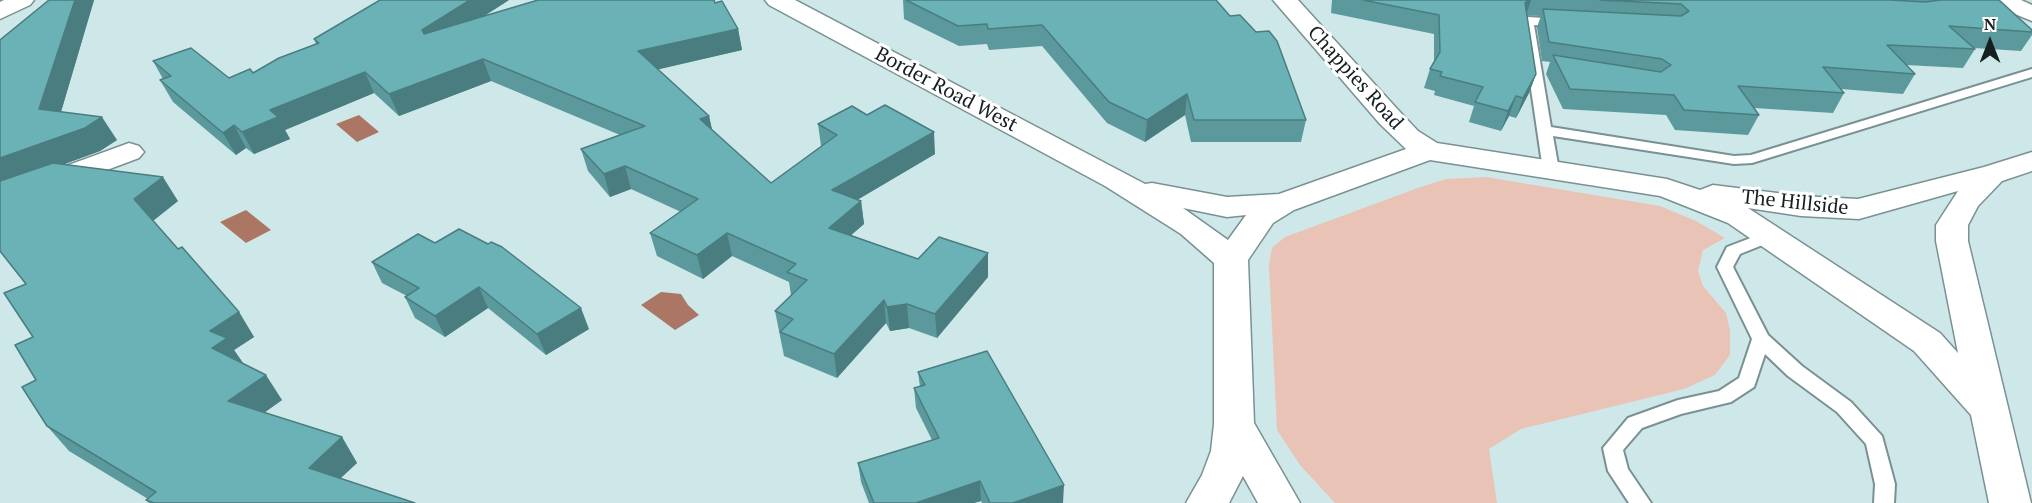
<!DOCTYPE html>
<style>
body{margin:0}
#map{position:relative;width:2032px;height:503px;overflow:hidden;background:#cee8ea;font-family:"PT Serif",serif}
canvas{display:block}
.north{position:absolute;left:1960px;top:12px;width:60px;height:60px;-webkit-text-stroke:4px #fff;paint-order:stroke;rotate:0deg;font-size:16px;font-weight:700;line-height:24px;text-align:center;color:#161f20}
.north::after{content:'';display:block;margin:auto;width:21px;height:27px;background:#161f20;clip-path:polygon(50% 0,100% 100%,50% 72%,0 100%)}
</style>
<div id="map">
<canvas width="2032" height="503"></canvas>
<div class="north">N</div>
</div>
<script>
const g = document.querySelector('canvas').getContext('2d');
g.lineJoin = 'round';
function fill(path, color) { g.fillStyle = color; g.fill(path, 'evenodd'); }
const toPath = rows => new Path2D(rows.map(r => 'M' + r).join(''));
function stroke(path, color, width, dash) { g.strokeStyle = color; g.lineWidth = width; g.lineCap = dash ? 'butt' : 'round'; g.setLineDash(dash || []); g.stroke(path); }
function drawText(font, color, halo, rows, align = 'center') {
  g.font = font + ' "PT Serif",serif'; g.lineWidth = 6; g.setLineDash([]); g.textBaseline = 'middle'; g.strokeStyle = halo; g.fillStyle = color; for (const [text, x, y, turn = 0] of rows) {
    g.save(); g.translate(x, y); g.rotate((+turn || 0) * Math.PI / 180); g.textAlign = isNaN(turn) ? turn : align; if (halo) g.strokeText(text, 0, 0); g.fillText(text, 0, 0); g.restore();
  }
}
fill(toPath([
 [1486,177,1660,206,1696,221,1725,238,1703,250,1698,271,1703,286,1726,313,1730,331,1730,355,1715,375,1684,389,1521,429,1489,449,1497,503,1335,503,1300,465,1277,430,1269,265,1272,248,1285,237,1418,188,1446,179]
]), '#e9c3b6');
fill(toPath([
 [359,115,379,132,357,142,336,124],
 [246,210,271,230,246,243,220,222],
 [661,292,681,294,688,305,699,315,675,330,641,305]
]), '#ab7664');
const lane = toPath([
 [1527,17,1561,19,1567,23,1561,27,1534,25,1551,127,1734,156,1751,155,2032,69,2032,77,1752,163,1734,164,1553,136,1559,170,1551,175,1543,170,1521,21,1527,17],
 [1769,231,1777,236,1775,240,1740,254,1733,267,1768,335,1802,366,1851,402,1882,436,1895,484,1894,503,1874,503,1875,484,1866,444,1837,412,1788,376,1765,354,1754,387,1731,402,1681,414,1642,428,1623,450,1628,469,1651,503,1629,503,1608,471,1603,448,1628,418,1678,400,1719,391,1739,378,1752,339,1717,267,1727,247,1769,231]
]);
const street = toPath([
 [4,0,34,0,30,5,0,19,0,2,4,0],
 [765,0,795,0,1145,184,1152,183,1227,197,1279,194,1406,149,1380,124,1273,0,1298,0,1400,112,1418,131,1437,143,1667,179,1700,190,1713,185,1801,196,1858,199,1984,167,2032,152,2032,171,2002,181,1978,206,1968,225,1968,241,2031,503,1989,503,1971,415,1914,351,1728,223,1660,196,1430,160,1294,210,1273,223,1248,260,1254,423,1300,503,1258,503,1243,476,1229,503,1186,503,1202,475,1211,451,1214,424,1214,263,1181,234,1105,186,769,5,765,0],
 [1958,191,1936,225,1936,241,1958,353,1940,333,1748,208,1801,216,1859,219,1958,191],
 [1183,208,1227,217,1246,215,1228,240,1183,208],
 [1989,0,2021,0,2032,5,2032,21,1993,5,1989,0],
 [129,143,139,146,144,152,139,158,0,210,0,190,129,143]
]);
stroke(lane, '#799192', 4);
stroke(street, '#799192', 3);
fill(lane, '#fff');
fill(street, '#fff');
fill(toPath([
 [49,0,94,0,61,112,117,140,100,151,64,164,178,201,153,221,178,249,239,312,254,337,234,350,243,363,282,400,264,413,342,437,357,463,340,478,415,503,149,503,146,500,148,499,69,451,47,426,36,380,33,337,26,284,0,252],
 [509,0,484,16,715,3,738,29,742,50,658,69,709,116,712,130,771,183,821,146,818,124,935,154,857,200,861,201,864,224,851,235,918,259,988,277,937,338,909,328,890,331,886,323,837,378,784,356,775,311,791,295,789,282,732,256,703,279,657,256,650,233,681,212,631,189,610,197,588,171,581,149,620,135,491,81,399,116,374,93,285,130,290,139,254,154,246,148,236,155,173,102,160,80,163,79,153,61,229,78,253,73,316,44,314,39],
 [903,0,1216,0,1306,120,1301,142,1191,142,1185,115,1145,142,1107,123,1042,46,989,50,987,44,959,46,904,19],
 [1332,0,1999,0,2032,30,2032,35,2021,51,1974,48,1975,49,1963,68,1906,65,1915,74,1903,94,1841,89,1844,93,1833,113,1754,108,1759,115,1748,135,1675,130,1666,115,1563,109,1546,74,1550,62,1542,61,1537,27,1541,16,1527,15,1536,74,1529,93,1516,118,1509,116,1501,131,1469,122,1474,106,1434,95,1435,91,1424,88,1430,69,1434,61,1434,34,1331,13],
 [418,234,589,329,546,355,488,308,445,337,415,318,405,297,407,296,382,283,372,262],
 [918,372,1063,503,982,503,981,501,974,503,869,503,861,482,858,463,932,440,916,408,914,388,920,387]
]), '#5b999d');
fill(toPath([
 [75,0,94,0,55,132,39,109],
 [470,0,509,0,430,51,422,30],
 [1528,0,1531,0,1526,15,1525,3],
 [738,29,742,50,643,73,638,51],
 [483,59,491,81,399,116,389,94],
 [365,72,374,93,285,130,290,139,254,154,242,132,270,110],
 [1536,74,1529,93,1516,118,1523,98],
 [1187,94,1185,115,1145,142,1147,120],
 [1516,96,1509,116,1501,131,1508,111],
 [709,116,714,138,700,119],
 [102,117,117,140,100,151,0,188,0,158],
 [234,125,246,148,236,155,223,133],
 [934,132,935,154,835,213,832,190],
 [625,166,631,189,610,197,604,174],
 [163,177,178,201,150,223,134,199],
 [861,201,864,224,833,251,829,228],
 [727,233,732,256,703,279,697,255],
 [988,253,988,277,937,338,935,314],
 [479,287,488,308,445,337,435,316],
 [884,300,886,323,837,378,834,354],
 [907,304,909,328,890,331,887,307],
 [581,308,589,329,546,355,537,334],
 [239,312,254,337,234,350,243,363,212,348,210,331],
 [266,375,282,400,245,426,228,401],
 [342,437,357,463,325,493,309,468],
 [980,481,981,501,974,503,916,503],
 [1064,485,1063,503,1013,503]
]), '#4a7d7f');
const building = toPath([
 [49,0,75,0,39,109,102,117,85,128,0,158,0,40,49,0],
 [380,0,470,0,422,30,424,34,538,0,714,0,715,3,722,1,738,29,638,51,709,116,700,119,771,183,837,135,818,124,852,106,867,115,885,105,934,132,832,190,861,201,829,228,918,259,939,237,988,253,935,314,907,304,887,307,884,300,834,354,780,332,793,319,775,311,807,280,787,272,796,264,727,233,697,255,650,233,698,199,625,166,604,174,581,149,645,126,483,59,389,94,365,72,270,110,278,117,242,132,234,125,223,133,160,80,171,76,153,61,191,48,229,78,250,69,253,73,279,58,319,43,314,39,380,0],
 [906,0,1216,0,1230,16,1240,15,1256,32,1269,31,1277,41,1306,120,1194,120,1187,94,1147,120,1109,102,1042,25,988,29,987,24,958,26,906,0],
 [1363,0,1528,0,1525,3,1536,74,1523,98,1516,96,1508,111,1475,102,1483,87,1440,76,1442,72,1430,69,1440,52,1439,15,1363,0],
 [1600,0,1890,0,1925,2,1941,0,1999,0,2032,30,2032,32,1949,26,1975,49,1887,45,1915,74,1823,67,1844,93,1738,86,1759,115,1684,110,1674,95,1570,89,1553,55,1661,72,1671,65,1662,59,1549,42,1543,9,1681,16,1689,11,1681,4,1600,0],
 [53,163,163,177,134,199,178,249,182,247,239,312,210,331,227,338,212,348,266,375,228,401,342,437,309,468,415,503,154,503,146,500,156,492,47,426,22,387,36,380,15,345,33,337,4,293,26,284,0,251,0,181,53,163],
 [459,229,488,244,491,242,502,247,581,308,537,334,479,287,435,316,405,297,419,288,372,262,418,234,435,243,459,229],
 [987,351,1064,485,1013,503,990,503,980,481,916,503,874,503,858,463,939,438,914,388,925,385,918,372,987,351]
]);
fill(building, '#6ab2b6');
stroke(building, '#4a7d7f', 1.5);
drawText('20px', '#161f20', '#fff', [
 ["Chappies Road",1355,78,48],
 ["Border Road West",946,90,28],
 ["The Hillside",1795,203,6]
]);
</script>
